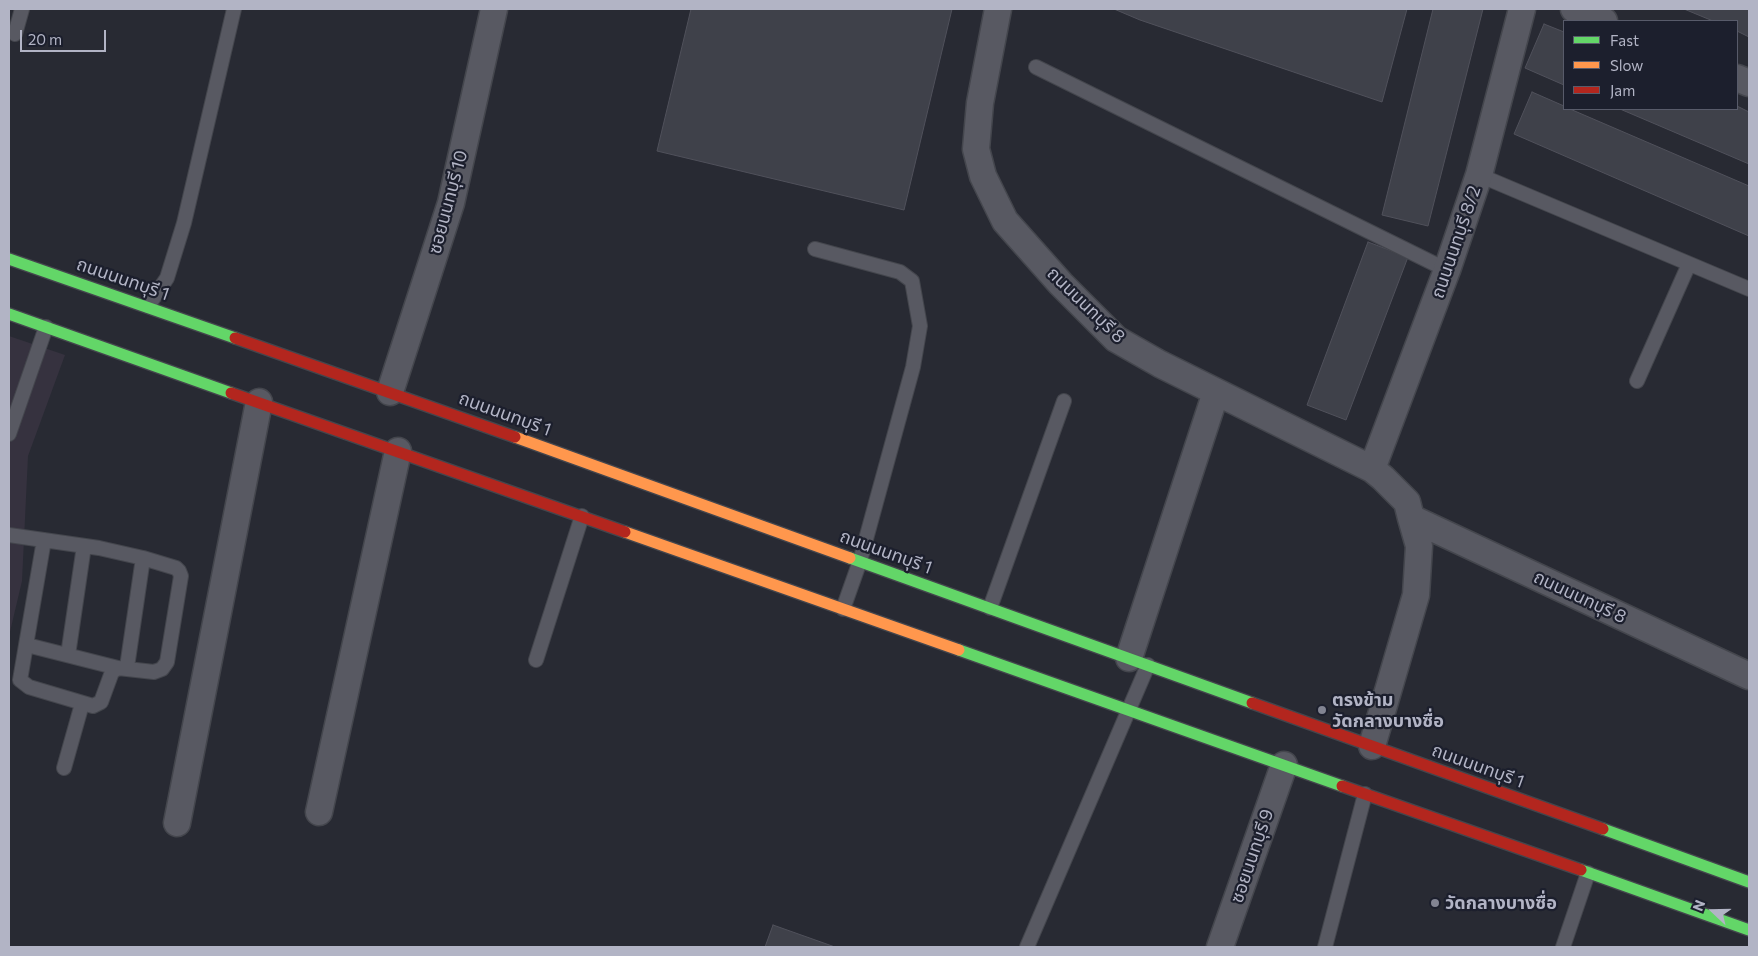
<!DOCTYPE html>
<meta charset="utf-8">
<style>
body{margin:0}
#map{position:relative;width:1758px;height:956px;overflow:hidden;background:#282a33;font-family:Commissioner,sans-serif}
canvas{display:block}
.frame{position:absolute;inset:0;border:10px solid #b2b4c5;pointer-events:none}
.legend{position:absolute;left:1563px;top:20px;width:175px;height:90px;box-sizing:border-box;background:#1c1f2d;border:1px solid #585b6a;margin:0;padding:6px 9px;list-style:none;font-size:15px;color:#b2b4c5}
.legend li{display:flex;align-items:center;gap:10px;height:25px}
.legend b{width:25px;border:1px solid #585b6a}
.north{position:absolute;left:1688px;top:886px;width:50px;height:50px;-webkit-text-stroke:4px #1c1f2d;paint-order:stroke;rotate:291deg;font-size:14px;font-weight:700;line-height:20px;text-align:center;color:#b2b4c5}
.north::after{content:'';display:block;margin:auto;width:18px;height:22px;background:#b2b4c5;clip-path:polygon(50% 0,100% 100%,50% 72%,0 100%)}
.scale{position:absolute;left:20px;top:30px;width:86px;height:22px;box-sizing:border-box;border:2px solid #b2b4c5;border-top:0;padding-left:6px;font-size:15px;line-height:18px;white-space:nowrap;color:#b2b4c5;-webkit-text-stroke:4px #1c1f2d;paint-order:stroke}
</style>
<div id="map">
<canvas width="1758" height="956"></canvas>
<div class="frame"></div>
<ul class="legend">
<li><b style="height:6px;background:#63d668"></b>Fast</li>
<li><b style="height:6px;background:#ff974d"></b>Slow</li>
<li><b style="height:6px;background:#b3261e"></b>Jam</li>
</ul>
<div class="north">N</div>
<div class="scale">20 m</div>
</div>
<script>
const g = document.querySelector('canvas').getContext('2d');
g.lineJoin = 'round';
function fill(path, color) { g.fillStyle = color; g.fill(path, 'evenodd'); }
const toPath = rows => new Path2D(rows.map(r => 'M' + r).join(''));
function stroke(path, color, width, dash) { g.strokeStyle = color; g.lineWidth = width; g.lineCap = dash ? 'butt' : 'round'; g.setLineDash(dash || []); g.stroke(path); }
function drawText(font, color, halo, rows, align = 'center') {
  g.font = font + ' Commissioner,"Noto Sans Thai",sans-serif'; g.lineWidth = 4.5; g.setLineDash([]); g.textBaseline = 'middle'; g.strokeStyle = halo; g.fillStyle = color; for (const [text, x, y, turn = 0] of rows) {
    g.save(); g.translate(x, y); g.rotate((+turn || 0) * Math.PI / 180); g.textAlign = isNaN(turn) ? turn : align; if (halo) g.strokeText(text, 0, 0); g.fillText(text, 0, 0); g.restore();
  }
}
fill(toPath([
 [9,336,65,355,28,456,22,581,9,636]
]), '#36323f');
const building = toPath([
 [691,9,952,9,904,210,657,151,691,9],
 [1114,9,1407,9,1382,102,1140,20,1114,9],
 [1433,9,1483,9,1428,226,1382,215,1433,9],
 [1684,9,1749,9,1749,37,1737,31,1737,21,1713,21,1684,9],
 [1544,24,1564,32,1564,85,1525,68,1544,24],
 [1532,92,1564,106,1564,109,1570,109,1749,186,1749,236,1514,134,1532,92],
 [1737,106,1749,112,1749,164,1620,109,1737,109,1737,106],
 [1368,242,1408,257,1346,420,1307,405,1368,242],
 [773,925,835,947,765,947,773,925]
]);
fill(building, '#3f414a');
stroke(building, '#50515b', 1);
const lane = toPath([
 [15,34,22,9],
 [1036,67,1447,270],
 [1479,175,1749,289],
 [815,249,900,272,912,281,920,326,913,367,860,561,843,609],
 [148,306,167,278,184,223,234,9],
 [1637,381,1689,264],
 [9,434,46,327],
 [9,535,99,548,143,558,176,568,179,571,181,576,167,662,162,669,154,672,118,668,112,672,101,702,93,706,29,687,20,680,44,540],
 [990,608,1064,401],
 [27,645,118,668],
 [68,655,84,546],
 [536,660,582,516],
 [127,667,143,558],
 [64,768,82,704],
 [1027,947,1148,665],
 [1325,947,1365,794],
 [1563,947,1588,873]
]);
const street = toPath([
 [998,9,980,103,976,149,983,176,1005,221,1061,284,1116,339,1160,364,1372,469,1383,478,1407,502,1411,518,1749,676],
 [1574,9,1604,21],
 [1737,78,1749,83],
 [390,392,451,203,494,9],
 [1372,469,1447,270,1479,175,1522,9],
 [1129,658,1216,392],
 [1372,746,1416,595,1419,546,1411,518],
 [319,812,398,451],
 [177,823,259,402],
 [1220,947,1284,765]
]);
const fast = toPath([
 [9,259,235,338],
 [9,314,231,393],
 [850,558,1252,703],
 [959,650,1342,786],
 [1603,829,1749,882],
 [1581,870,1749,930]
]);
const slow = toPath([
 [515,437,850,558],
 [625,532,959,650]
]);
const jam = toPath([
 [235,338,515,437],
 [231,393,625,532],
 [1252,703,1603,829],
 [1342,786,1581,870]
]);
stroke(lane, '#44464d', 16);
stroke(street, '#44464d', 29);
stroke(fast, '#44464d', 14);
stroke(slow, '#44464d', 14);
stroke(jam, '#44464d', 14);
stroke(lane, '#585962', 14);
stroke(street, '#585962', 26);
stroke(fast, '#63d668', 11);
stroke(slow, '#ff974d', 11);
stroke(jam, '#b3261e', 11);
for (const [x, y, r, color] of [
 [1322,710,5,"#828492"],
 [1435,903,5,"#828492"]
]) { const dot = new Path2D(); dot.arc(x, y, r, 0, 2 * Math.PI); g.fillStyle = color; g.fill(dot); stroke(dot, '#1c1f2d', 2); }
drawText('18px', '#b2b4c5', '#1c1f2d', [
 ["ซอยนนทบุรี 10",448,202,-75],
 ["ถนนนนทบุรี 8/2",1456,242,-71],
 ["ถนนนนทบุรี 1",123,279,19],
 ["ถนนนนทบุรี 8",1086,305,44],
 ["ถนนนนทบุรี 1",505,414,20],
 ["ถนนนนทบุรี 1",886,552,20],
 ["ถนนนนทบุรี 8",1580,597,25],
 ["ถนนนนทบุรี 1",1478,766,20],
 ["ซอยนนทบุรี 9",1252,856,-71]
]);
drawText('bold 18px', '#b2b4c5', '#1c1f2d', [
 ["ตรงข้าม",1332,700],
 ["วัดกลางบางซื่อ",1332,721],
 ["วัดกลางบางซื่อ",1445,903]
], 'left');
</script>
